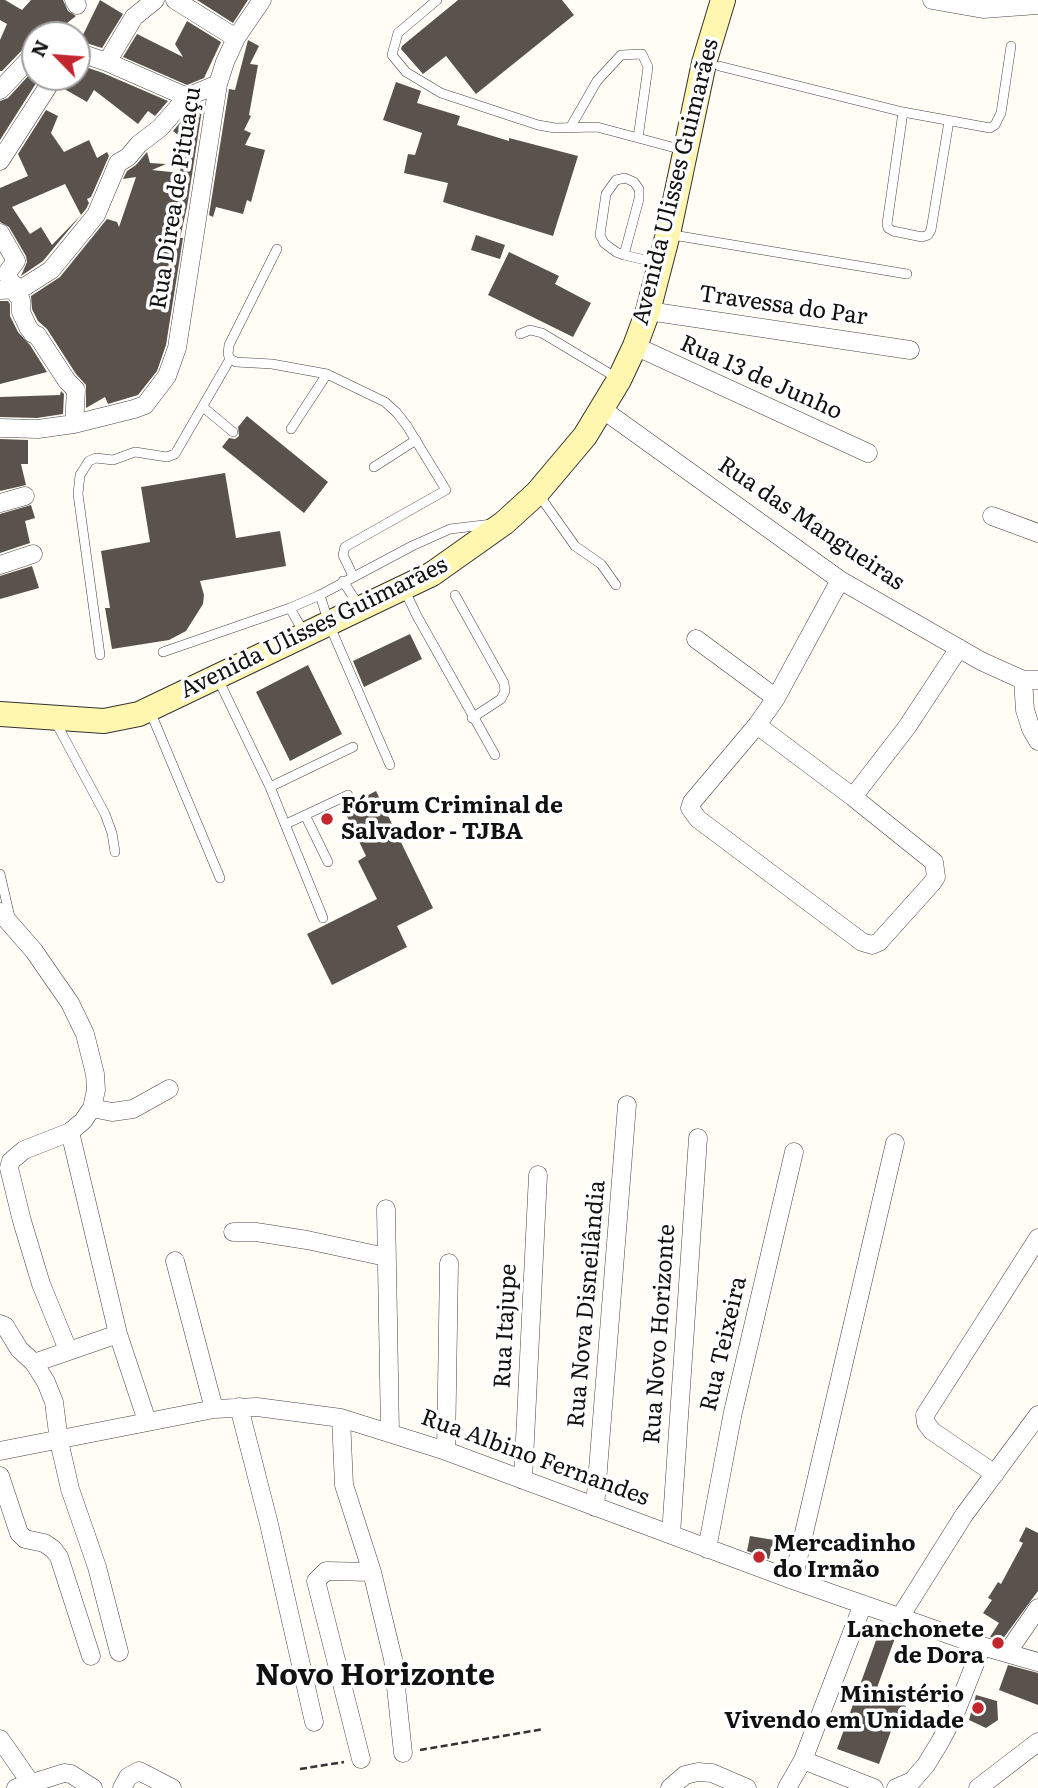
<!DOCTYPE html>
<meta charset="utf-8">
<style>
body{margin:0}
#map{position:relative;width:1038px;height:1788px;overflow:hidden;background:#fffdf5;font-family:Literata,serif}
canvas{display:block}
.north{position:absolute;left:21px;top:21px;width:70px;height:70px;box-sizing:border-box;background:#fff;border:2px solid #a0a0a0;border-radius:50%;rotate:295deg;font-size:19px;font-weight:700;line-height:28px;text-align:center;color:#111}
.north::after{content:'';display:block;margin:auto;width:24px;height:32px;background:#c4262e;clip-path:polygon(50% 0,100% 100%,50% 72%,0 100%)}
</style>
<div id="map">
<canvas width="1038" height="1788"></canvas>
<div class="north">N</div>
</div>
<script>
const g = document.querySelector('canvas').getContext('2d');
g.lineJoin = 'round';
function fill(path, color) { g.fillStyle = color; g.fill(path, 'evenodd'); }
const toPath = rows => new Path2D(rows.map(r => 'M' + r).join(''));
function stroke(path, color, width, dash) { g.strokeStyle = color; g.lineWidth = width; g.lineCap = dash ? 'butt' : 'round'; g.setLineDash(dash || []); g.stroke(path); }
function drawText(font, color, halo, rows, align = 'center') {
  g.font = font + ' Literata,serif'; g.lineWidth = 7; g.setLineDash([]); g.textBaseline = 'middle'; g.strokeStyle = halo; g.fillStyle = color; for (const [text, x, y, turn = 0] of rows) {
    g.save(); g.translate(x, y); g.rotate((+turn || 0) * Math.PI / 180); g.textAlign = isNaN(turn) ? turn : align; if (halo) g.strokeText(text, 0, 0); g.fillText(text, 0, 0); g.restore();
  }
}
fill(toPath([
 [0,0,5,0,22,10,31,0,63,0,68,11,76,16,52,35,35,35,33,42,27,45,2,71,0,71,0,40,7,24,0,20],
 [100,0,123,14,102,48,80,41],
 [197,0,248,0,233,23],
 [458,0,562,0,574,15,476,94,446,56,423,74,401,49,402,46],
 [187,21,221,42,204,78,187,85,123,57,137,34,183,57,175,44],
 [248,40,259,46,250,64,258,65,249,115,251,116,244,130,251,133,245,145,265,150,251,202,247,200,243,214,216,207,213,217,209,215,229,89,235,90],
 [77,64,103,73,168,101,155,116,148,111,138,124,94,90,87,102,61,87,65,77,77,77],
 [30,74,40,77,0,140,0,101,8,98],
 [396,82,421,91,417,103,460,116,457,125,509,141,509,138,578,156,553,236,443,202,448,183,404,173,408,154,415,155,422,133,383,120],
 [203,103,187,207,180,238,183,238,166,345,157,371,138,395,108,404,105,397,86,408,86,385,76,374,47,329,38,321,32,309,31,296,60,277,107,219,117,222,119,227,136,177,123,179,127,171,136,165,147,152,150,163,166,164,152,170,180,173,183,139,173,131,194,106],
 [46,110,58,116,51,133,64,152,89,140,97,158,107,152,109,156,91,197,87,199,89,203,86,209,43,261,21,276,27,262,26,256,9,227,0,222,0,188,28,176,18,154],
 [65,184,81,215,52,245,41,227,30,234,12,207],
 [476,235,505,245,500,259,471,250],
 [509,252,559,276,555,284,591,303,573,337,488,295],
 [0,301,8,301,10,304,10,316,18,332,30,345,47,372,0,384],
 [61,391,64,394,63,414,37,418,0,417,0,397,60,395],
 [247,416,328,482,304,513,222,447,229,438,235,439,239,436,238,427],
 [0,439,28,440,28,464,21,464,26,485,0,491],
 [225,473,236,538,280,531,286,566,200,581,204,595,203,604,186,631,169,640,112,649,105,608,110,608,101,551,150,542,141,487],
 [31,505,35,518,25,521,30,543,0,553,0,514],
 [32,566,39,588,0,599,0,576],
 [410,634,422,659,364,687,353,661],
 [308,665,342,734,290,761,256,692],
 [376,791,433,908,397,926,407,947,332,985,307,934,377,899,358,861,366,856,343,808],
 [1026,1527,1038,1533,1038,1591,1002,1640,990,1637,999,1623,983,1613,992,1600,988,1598,998,1582,1001,1584,1023,1543,1019,1541],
 [750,1536,774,1540,769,1559,747,1551],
 [879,1632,895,1638,874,1696,906,1706,900,1722,895,1720,879,1764,837,1749],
 [1008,1665,1038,1673,1038,1705,999,1690],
 [976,1695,997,1701,998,1720,986,1728,969,1720]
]), '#5a524d');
const lane = toPath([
 [437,0,398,33,392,55,406,72,441,93,538,125,555,128,597,127,683,150],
 [719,66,903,112,990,128,995,125,1001,113,1011,46],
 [903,112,887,224,888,228,893,231,922,237,928,235,931,230,949,121],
 [570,128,597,81,621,55,642,54,648,67,638,138],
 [679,236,907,274],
 [277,249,229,345,228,354,230,359,236,362,272,364,327,374,385,402,397,413,407,426,446,490,345,547,343,555,353,576],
 [624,255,639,199,639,189,634,182,625,178,616,180,606,194,600,235,604,243,616,252,624,255,658,263],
 [520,334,530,330,542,333,617,378],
 [203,407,233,432],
 [291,429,327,374],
 [374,467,416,440],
 [539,495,575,546,601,564,616,585],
 [343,581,359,606],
 [404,589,417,616,495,755],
 [320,595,329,624,390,765],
 [455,595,504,683,505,691,501,699,472,718],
 [290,608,304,633],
 [163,652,290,608,320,595,412,546,450,529,492,524],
 [100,655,78,494,80,475,89,461,96,458,113,460,135,452,167,457,175,454,230,359],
 [218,679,270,787,323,918],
 [150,711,220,878],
 [55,721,105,814,112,833,115,852],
 [270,787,353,747],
 [305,815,328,862],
 [286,824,348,795],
 [0,874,10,917]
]);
const street = toPath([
 [74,0,77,5],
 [175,0,236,38],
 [932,0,983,9,1038,5],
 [77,52,107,62,187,97],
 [107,62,134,17,155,0],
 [0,90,35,53],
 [0,161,54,77],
 [0,233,16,261,7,273,11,283,21,289],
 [12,288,21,300,21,312,28,327,33,334,37,335,67,381,76,390,74,424],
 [0,290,21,289,51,270,96,215,118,163,128,157,139,144,160,128,187,97,218,84],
 [648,311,910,350],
 [635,346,868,453],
 [602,409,840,580,981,661,1023,680,1038,680],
 [0,428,38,429,74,424,134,409,145,405,167,376,177,348,218,84,225,62,236,38,262,0],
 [0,503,25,496],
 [992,516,1038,533],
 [0,565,33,554],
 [696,639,776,698],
 [1023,680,1025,710,1031,729,1038,741],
 [757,725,853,797,934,862,936,877,932,883,879,942,872,945,862,942,698,819,690,808,692,802,757,725,776,698,840,580],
 [853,797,907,727,959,648],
 [0,912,34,951,70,1003,85,1034,95,1074,96,1090,92,1108,83,1121,70,1132,24,1150,11,1161,9,1168],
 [92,1108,112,1112,133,1109,169,1089],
 [70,1132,118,1334,147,1421],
 [9,1168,22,1221,41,1284,68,1350],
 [386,1209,390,1432],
 [233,1232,256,1232,307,1240,386,1257],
 [175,1261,214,1409],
 [0,1324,5,1326,19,1349,34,1363,46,1382,54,1402,59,1441,70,1489,97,1567,119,1652],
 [34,1363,118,1334],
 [239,1407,269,1524,314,1722],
 [341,1418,344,1485,372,1572,393,1659,403,1753],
 [0,1451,214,1409,257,1407,341,1418,446,1451,793,1580,982,1646,1038,1662],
 [446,1451,449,1263],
 [995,1474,932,1431,926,1423,925,1415,1038,1238],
 [0,1476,19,1533,25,1539,44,1543,53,1549,59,1557,91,1656],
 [523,1480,538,1175],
 [595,1507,627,1105],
 [671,1534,698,1138],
 [707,1549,733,1412,794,1152],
 [793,1580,895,1143],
 [900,1617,964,1515,1038,1415],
 [1007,1653,1038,1608],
 [0,1739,30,1782],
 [361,1759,316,1581,326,1571,372,1572],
 [803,1760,874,1788],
 [16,1788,64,1773,71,1774,93,1788],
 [122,1788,128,1777,139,1771,172,1788],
 [670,1788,685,1775,698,1772,712,1773,747,1788],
 [787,1788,803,1760,863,1604],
 [896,1788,912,1781,926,1765,940,1742,955,1714,982,1646],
 [978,1788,1038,1742]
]);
const secondary = toPath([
 [0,714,104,721,139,714,432,574,504,523,537,493,585,436,619,380,635,346,648,311,668,234,704,63,723,0]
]);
stroke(lane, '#444', 10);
stroke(street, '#444', 19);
stroke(secondary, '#333', 26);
stroke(toPath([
 [420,1750,544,1729],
 [300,1769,344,1762]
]), '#333', 2.5, [7, 3.5]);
stroke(lane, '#fff', 9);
stroke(street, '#fff', 18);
stroke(secondary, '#fff6b0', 24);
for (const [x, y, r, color] of [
 [327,819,7,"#c4262e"],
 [759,1557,7,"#c4262e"],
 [998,1643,7,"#c4262e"],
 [978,1708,7,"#c4262e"]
]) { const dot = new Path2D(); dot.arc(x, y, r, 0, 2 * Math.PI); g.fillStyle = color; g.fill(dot); stroke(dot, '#fff', 2.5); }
drawText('23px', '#111', '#fff', [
 ["Avenida Ulisses Guimarães",676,182,-76],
 ["Rua Direa de Pituaçu",176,198,-81],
 ["Travessa do Par",783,306,8],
 ["Rua 13 de Junho",761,378,24],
 ["Rua das Mangueiras",811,524,34],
 ["Avenida Ulisses Guimarães",314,628,-26],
 ["Rua Nova Disneilândia",587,1304,-85],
 ["Rua Itajupe",506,1326,-87],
 ["Rua Novo Horizonte",660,1334,-86],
 ["Rua Teixeira",724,1344,-77],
 ["Rua Albino Fernandes",535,1458,20]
]);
drawText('bold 23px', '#111', '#fff', [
 ["Fórum Criminal de",341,806],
 ["Salvador - TJBA",341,832],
 ["Mercadinho",773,1544],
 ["do Irmão",773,1570],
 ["Lanchonete",984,1630,"right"],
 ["de Dora",984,1656,"right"],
 ["Ministério",964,1695,"right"],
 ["Vivendo em Unidade",964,1721,"right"]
], 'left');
drawText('bold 30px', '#111', '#fff', [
 ["Novo Horizonte",375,1676]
]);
</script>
